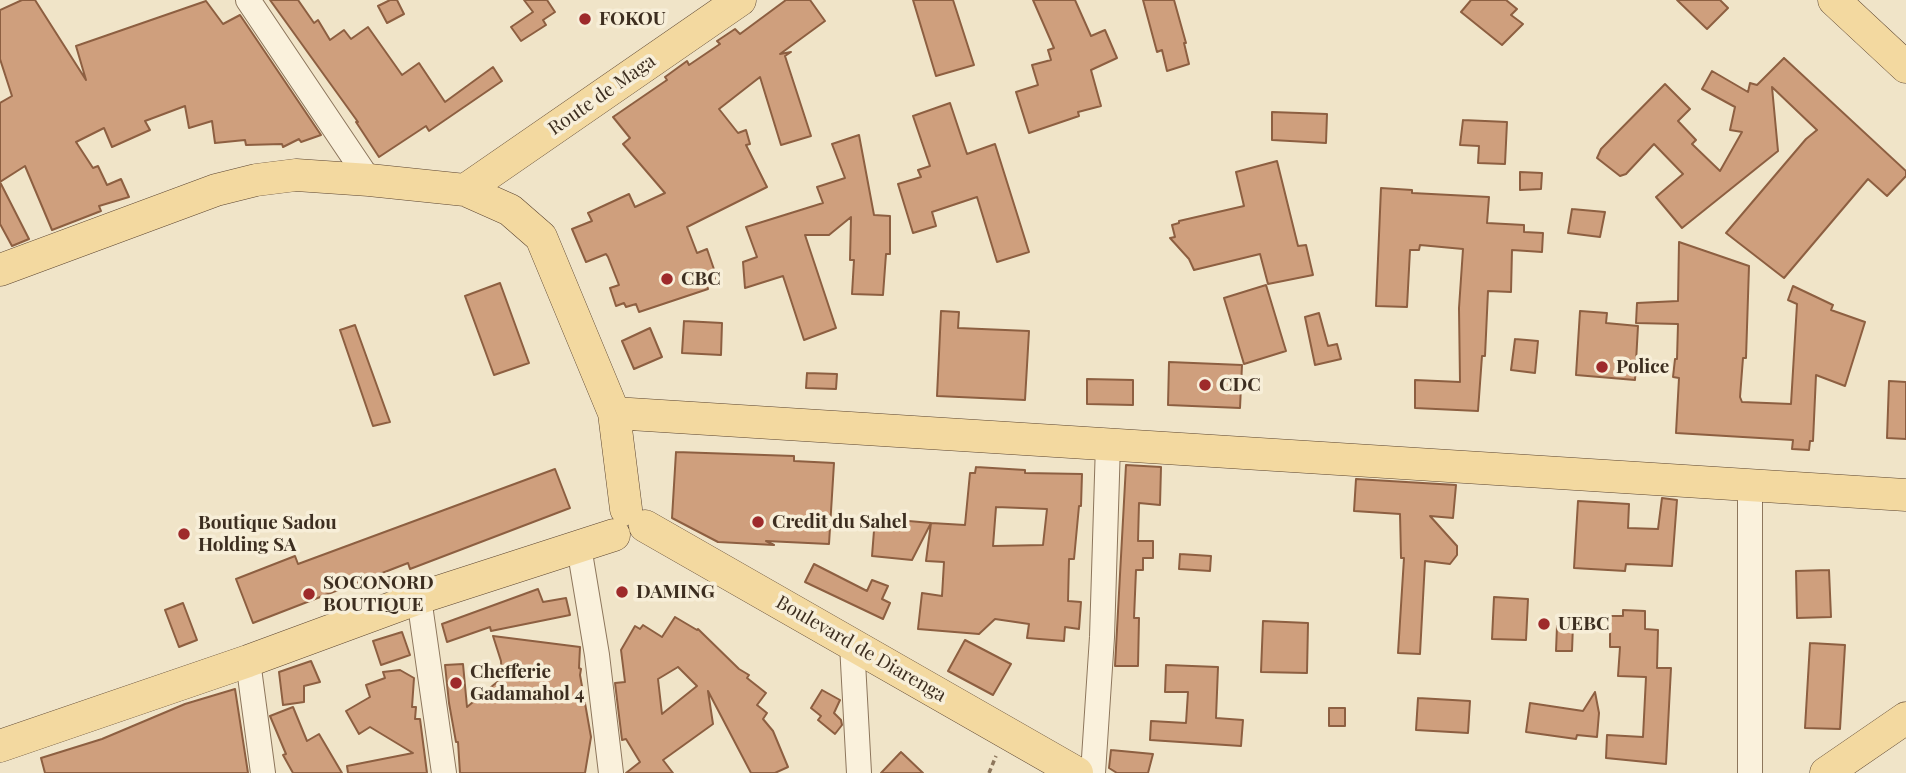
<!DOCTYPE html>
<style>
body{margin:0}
canvas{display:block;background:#f0e4c8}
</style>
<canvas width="1906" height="773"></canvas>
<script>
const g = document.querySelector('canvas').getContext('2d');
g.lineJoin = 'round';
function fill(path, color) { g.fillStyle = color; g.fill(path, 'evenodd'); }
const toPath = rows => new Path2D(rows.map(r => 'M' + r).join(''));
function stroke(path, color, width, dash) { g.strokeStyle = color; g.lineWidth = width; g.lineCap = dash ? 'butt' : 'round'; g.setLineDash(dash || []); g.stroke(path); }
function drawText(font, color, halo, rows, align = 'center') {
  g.font = font + ' "Playfair Display",serif'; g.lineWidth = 7; g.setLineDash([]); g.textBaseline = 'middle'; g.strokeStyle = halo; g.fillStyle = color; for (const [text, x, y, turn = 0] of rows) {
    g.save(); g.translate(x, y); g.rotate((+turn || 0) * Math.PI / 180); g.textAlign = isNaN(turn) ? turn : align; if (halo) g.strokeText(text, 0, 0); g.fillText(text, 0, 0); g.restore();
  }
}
const building = toPath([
 [22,0,35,0,86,80,76,46,206,1,223,24,240,15,321,135,301,142,299,139,283,147,282,144,246,145,245,140,215,143,212,121,189,128,185,106,145,121,150,130,112,147,104,128,76,142,93,168,98,166,107,185,121,179,129,197,99,206,101,211,52,230,25,166,0,182,0,103,12,96,0,59,0,10,22,0],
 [270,0,298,0,314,23,318,20,330,40,344,30,351,39,368,27,402,75,419,63,445,102,493,67,502,81,429,131,426,126,379,157,356,122,358,122,270,0],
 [390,0,397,0,404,14,387,23,378,6,390,0],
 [524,0,547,0,555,12,543,20,546,25,521,41,511,27,533,12,524,0],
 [786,0,810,0,825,21,780,54,791,52,785,56,811,136,781,145,760,77,719,109,738,133,746,130,750,144,746,145,767,187,687,227,697,253,707,249,717,278,706,282,708,289,639,312,636,304,626,307,624,303,616,306,610,288,619,285,608,257,606,254,586,262,572,229,592,221,588,213,629,194,635,207,665,193,623,144,630,138,613,117,667,80,665,77,687,61,689,65,720,44,717,41,735,29,740,34,786,0],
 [913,0,953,0,974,65,936,76,913,0],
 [1033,0,1075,0,1091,36,1105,30,1117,58,1091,70,1101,106,1078,112,1079,116,1029,133,1016,92,1038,85,1032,65,1051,60,1048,50,1054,48,1033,0],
 [1143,0,1174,0,1186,43,1184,43,1189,64,1167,71,1162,50,1157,52,1143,0],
 [1471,0,1506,0,1517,9,1511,15,1523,24,1502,45,1461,12,1471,0],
 [1677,0,1720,0,1728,8,1707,29,1677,0],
 [1784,58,1906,171,1906,176,1887,196,1868,179,1784,278,1726,233,1806,139,1817,130,1772,87,1778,151,1682,228,1656,197,1683,174,1654,144,1626,174,1620,176,1597,158,1601,149,1665,84,1690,109,1678,121,1696,140,1692,144,1720,171,1742,132,1730,130,1735,107,1702,89,1712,71,1748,92,1750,83,1757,85,1784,58],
 [950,103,967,154,995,144,1029,252,997,262,977,197,932,212,936,226,913,233,898,184,921,177,918,170,930,166,913,116,950,103],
 [1272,112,1327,114,1326,143,1272,140,1272,112],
 [1463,120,1507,122,1505,164,1478,163,1479,146,1460,145,1463,120],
 [859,135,874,215,890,216,890,254,886,254,883,295,852,294,854,260,850,260,851,217,829,235,805,235,836,328,804,340,783,276,745,288,743,262,757,257,746,227,823,203,817,187,845,178,832,144,859,135],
 [1277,161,1298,246,1306,245,1313,275,1268,284,1260,254,1194,270,1189,259,1170,238,1175,237,1172,225,1179,223,1179,221,1244,206,1236,172,1277,161],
 [1520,172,1542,173,1541,189,1520,190,1520,172],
 [0,182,29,239,12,246,0,224,0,182],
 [1381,188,1412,190,1412,193,1489,197,1487,223,1524,225,1524,232,1543,233,1542,252,1512,250,1511,292,1488,291,1485,356,1482,356,1478,411,1415,408,1415,380,1460,382,1459,308,1463,249,1420,245,1419,250,1410,250,1407,307,1376,306,1381,188],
 [1572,209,1605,212,1600,237,1568,233,1572,209],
 [1679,242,1749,266,1746,358,1743,358,1740,397,1742,402,1791,404,1797,304,1788,300,1793,286,1833,305,1831,310,1865,322,1845,386,1816,375,1813,441,1810,441,1809,450,1792,449,1793,440,1676,433,1679,378,1673,377,1675,359,1677,359,1678,324,1636,323,1637,303,1678,301,1679,242],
 [500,283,529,363,494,375,465,296,500,283],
 [1266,285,1286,351,1244,364,1224,298,1266,285],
 [941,311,959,312,958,328,1029,331,1025,400,937,396,941,311],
 [1580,311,1607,313,1606,323,1638,326,1635,380,1576,375,1580,311],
 [1319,313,1328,346,1337,344,1341,359,1315,365,1305,317,1319,313],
 [684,321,722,323,721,355,682,353,684,321],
 [355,325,390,422,373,426,340,330,355,325],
 [650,328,662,357,634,369,622,341,650,328],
 [1515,339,1538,341,1535,373,1511,370,1515,339],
 [1169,362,1242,365,1240,408,1168,405,1169,362],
 [807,373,837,374,836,389,806,388,807,373],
 [1087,379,1133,380,1133,405,1087,404,1087,379],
 [1889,381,1906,382,1906,439,1887,438,1889,381],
 [676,452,794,456,794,461,834,463,829,544,766,541,774,545,718,542,672,518,676,452],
 [1126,465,1161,467,1160,505,1139,503,1138,541,1153,541,1153,558,1143,558,1143,570,1136,570,1134,618,1139,618,1138,666,1115,666,1126,465],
 [976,467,1025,470,1025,473,1082,474,1081,506,1079,506,1074,559,1069,559,1068,601,1081,602,1079,629,1065,627,1064,641,1027,638,1029,624,995,619,979,634,918,629,922,593,942,596,944,562,926,561,931,523,965,525,970,473,975,473,976,467],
 [996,507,1047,509,1043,545,993,546,996,507],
 [555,469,570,508,410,569,408,563,253,623,236,579,295,556,298,564,555,469],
 [1356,479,1456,485,1453,518,1430,516,1457,546,1457,555,1450,564,1425,561,1420,654,1398,653,1404,558,1401,558,1400,514,1354,511,1356,479],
 [1662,498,1677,500,1672,566,1626,564,1625,571,1574,568,1578,501,1629,504,1628,528,1658,529,1662,498],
 [875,518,931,523,912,560,872,556,875,518],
 [1180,554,1211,556,1210,571,1179,569,1180,554],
 [814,564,867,591,872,580,888,586,882,599,890,603,883,619,805,582,814,564],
 [1829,570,1831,617,1797,618,1796,571,1829,570],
 [538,589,543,602,566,598,570,615,491,631,490,627,447,642,442,624,538,589],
 [1494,597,1528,599,1526,640,1492,639,1494,597],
 [183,603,197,640,179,647,165,610,183,603],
 [1623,610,1645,611,1645,629,1658,630,1657,668,1671,668,1666,764,1606,758,1607,735,1643,737,1646,677,1618,676,1620,647,1610,647,1610,616,1623,616,1623,610],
 [675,617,697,630,698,629,739,669,749,675,747,678,766,693,757,705,767,713,763,719,773,731,788,767,775,773,751,773,708,691,713,724,663,760,673,773,626,773,640,762,626,739,622,740,615,683,625,682,621,650,635,626,640,629,643,625,662,637,675,617],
 [678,667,697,686,662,714,658,679,678,667],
 [1263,621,1308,623,1307,673,1261,672,1263,621],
 [1573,625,1572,651,1556,651,1557,626,1573,625],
 [402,632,410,655,381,665,373,641,402,632],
 [493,636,580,647,579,668,581,669,580,675,591,737,585,773,460,773,458,742,456,742,449,703,445,665,463,664,467,707,502,678,501,661,493,636],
 [965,640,1011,664,993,695,948,671,965,640],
 [1810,643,1845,645,1840,729,1805,728,1810,643],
 [311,661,320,682,304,686,304,702,283,705,279,672,311,661],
 [1166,665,1218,667,1216,718,1243,720,1241,746,1150,740,1151,721,1186,723,1188,692,1165,692,1166,665],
 [400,670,414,678,412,707,416,707,415,719,420,719,427,773,348,773,347,766,413,753,370,727,359,734,346,711,370,697,366,685,385,678,383,672,400,670],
 [235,689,248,773,45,773,41,758,102,739,185,704,235,689],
 [822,690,840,700,834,713,841,720,842,725,835,734,818,720,821,716,811,708,822,690],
 [1595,692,1599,713,1597,737,1577,735,1576,739,1526,732,1530,703,1583,711,1595,692],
 [1418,698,1470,701,1468,733,1416,730,1418,698],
 [293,707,307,741,319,734,342,773,293,773,283,755,286,754,270,716,293,707],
 [1329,708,1345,708,1345,726,1329,726,1329,708],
 [1111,750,1153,754,1148,773,1117,773,1109,768,1111,750],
 [901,752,923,773,881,773,901,752]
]);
fill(building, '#cf9f7d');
stroke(building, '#8d5f41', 2);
const minor = toPath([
 [248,0,369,180],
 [1750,485,1750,773],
 [579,547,597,655,611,773],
 [419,598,444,773],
 [852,644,859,773],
 [248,661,263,773],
 [1093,773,1102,637,1108,444]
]);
const major = toPath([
 [1834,0,1906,67],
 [465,190,740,0],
 [0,270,216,190,256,180,296,175,369,180,465,190,510,210,541,237,614,413,626,509],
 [614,413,1906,495],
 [645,526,1077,773],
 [0,746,248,661,419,598,614,535],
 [1826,773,1906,718]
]);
stroke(minor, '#8d765c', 26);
stroke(major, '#5b4430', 33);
stroke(toPath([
 [989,773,996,756]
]), '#8d765c', 3.5, [5, 3.5]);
stroke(minor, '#faf1dc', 24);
stroke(major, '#f3d9a0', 32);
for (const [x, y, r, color] of [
 [585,19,7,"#9e2a2b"],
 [667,279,7,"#9e2a2b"],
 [1602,367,7,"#9e2a2b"],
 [1205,385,7,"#9e2a2b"],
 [758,522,7,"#9e2a2b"],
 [184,534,7,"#9e2a2b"],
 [622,592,7,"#9e2a2b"],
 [309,594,7,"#9e2a2b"],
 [1544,624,7,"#9e2a2b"],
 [456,683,7,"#9e2a2b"]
]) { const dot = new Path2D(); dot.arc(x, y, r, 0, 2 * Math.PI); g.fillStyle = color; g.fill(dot); stroke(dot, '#f7eed8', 2.5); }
drawText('bold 19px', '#3d2e20', '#f7eed8', [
 ["FOKOU",599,19],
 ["CBC",681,279],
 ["Police",1616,367],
 ["CDC",1219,385],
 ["Credit du Sahel",772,522],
 ["Boutique Sadou",198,523],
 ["Holding SA",198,545],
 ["SOCONORD",323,583],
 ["BOUTIQUE",323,605],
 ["DAMING",636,592],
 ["UEBC",1558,624],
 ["Chefferie",470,672],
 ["Gadamahol 4",470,694]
], 'left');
drawText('19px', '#3d2e20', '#f7eed8', [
 ["Route de Maga",602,95,-35],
 ["Boulevard de Diarenga",861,649,30]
]);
</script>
